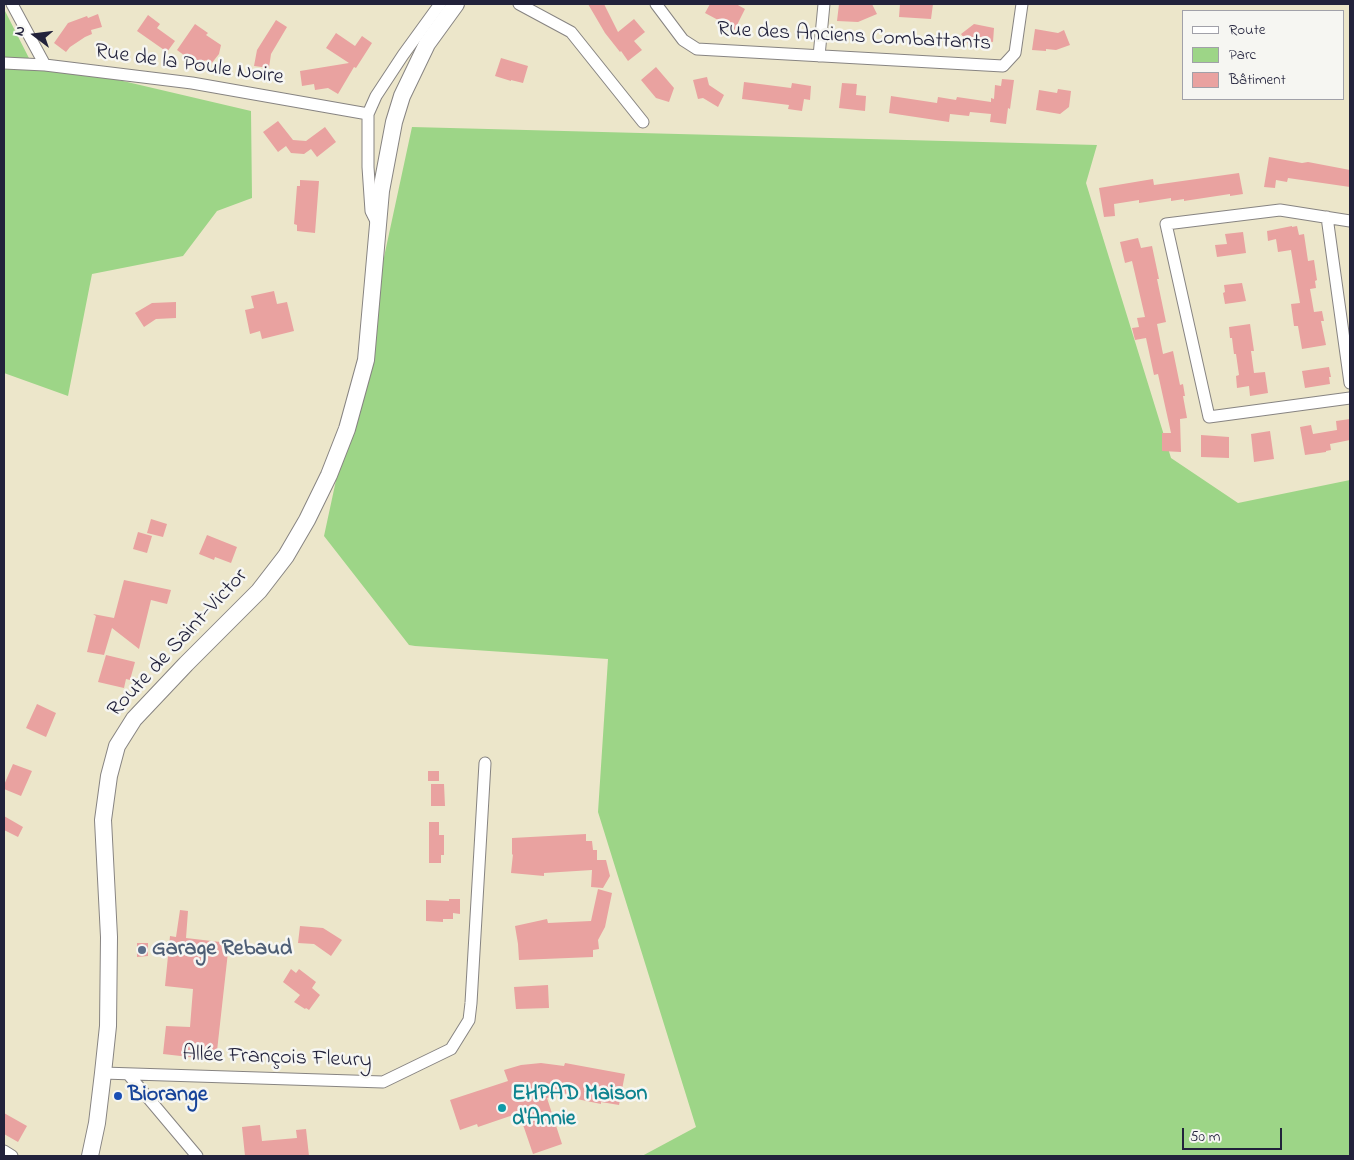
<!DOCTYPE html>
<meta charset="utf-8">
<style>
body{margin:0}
#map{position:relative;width:1354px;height:1160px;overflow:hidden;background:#ece6ca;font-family:"Indie Flower",sans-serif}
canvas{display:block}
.frame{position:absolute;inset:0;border:5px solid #22223b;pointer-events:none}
.legend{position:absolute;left:1182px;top:10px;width:162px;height:90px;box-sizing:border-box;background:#f6f6f2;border:1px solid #a1a1a9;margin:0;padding:6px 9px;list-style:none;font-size:15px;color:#22223b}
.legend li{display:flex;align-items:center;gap:10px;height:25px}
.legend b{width:25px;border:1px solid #a1a1a9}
.north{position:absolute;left:10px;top:10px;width:50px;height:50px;-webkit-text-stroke:4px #f6f6f2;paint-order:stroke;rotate:285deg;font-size:14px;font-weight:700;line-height:20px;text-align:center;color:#22223b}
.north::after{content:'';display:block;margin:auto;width:18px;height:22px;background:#22223b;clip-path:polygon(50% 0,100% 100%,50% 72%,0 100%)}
.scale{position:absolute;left:1182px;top:1128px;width:100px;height:22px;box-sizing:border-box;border:2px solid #22223b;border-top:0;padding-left:6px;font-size:15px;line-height:18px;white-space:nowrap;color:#22223b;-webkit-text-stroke:4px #f6f6f2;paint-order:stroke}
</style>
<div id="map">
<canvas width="1354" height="1160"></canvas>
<div class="frame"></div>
<ul class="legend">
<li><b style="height:6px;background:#fff"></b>Route</li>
<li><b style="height:14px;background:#9dd587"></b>Parc</li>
<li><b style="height:14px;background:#e9a2a0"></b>Bâtiment</li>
</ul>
<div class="north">N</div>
<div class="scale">50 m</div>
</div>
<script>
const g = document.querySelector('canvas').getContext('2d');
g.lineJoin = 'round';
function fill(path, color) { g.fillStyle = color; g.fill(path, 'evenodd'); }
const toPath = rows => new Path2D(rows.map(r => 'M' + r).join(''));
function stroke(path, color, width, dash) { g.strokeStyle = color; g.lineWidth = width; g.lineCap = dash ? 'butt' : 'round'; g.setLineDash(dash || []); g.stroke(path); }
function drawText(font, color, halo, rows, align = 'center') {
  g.font = font + ' "Indie Flower",sans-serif'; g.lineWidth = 5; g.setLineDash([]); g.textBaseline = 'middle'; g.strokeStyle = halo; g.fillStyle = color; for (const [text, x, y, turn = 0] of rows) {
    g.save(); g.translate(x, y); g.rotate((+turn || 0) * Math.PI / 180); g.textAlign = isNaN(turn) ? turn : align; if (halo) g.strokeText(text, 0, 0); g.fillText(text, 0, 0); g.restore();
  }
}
fill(toPath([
 [4,9,33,66,93,74,251,111,252,198,217,211,183,256,92,274,68,396,4,373],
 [412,127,1097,145,1086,183,1171,458,1238,503,1350,480,1350,1156,642,1156,696,1127,598,812,608,659,415,646,409,645,324,536]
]), '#9dd587');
fill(toPath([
 [588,4,604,4,618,32,634,19,645,32,634,41,642,50,628,61,621,51,620,52,605,33],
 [710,4,736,4,745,9,734,31,719,23,720,21,705,13],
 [839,4,856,5,859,4,872,4,877,14,858,22,837,21],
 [900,4,933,4,931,19,899,17],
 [98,14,102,27,91,30,92,34,85,37,70,47,66,52,54,43,68,23,87,16,88,18],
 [148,15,160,24,157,28,175,41,167,52,137,31],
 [276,20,287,27,271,54,269,68,254,66,257,50],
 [195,24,208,33,206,35,221,45,219,54,211,64,205,60,200,67,177,50],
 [974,24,994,28,993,42,976,39,969,45,961,34],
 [1035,29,1058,33,1064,30,1070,45,1056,50,1046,49,1046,51,1032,50],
 [336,33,355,46,362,36,372,43,356,68,354,67,338,94,328,88,315,90,314,84,302,86,300,71,349,63,326,48],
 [501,58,528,66,523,83,511,80,511,81,495,76],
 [656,67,674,88,669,102,656,98,641,80],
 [707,77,709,85,724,95,718,107,703,98,698,99,693,80],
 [1002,79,1014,80,1010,109,1008,108,1006,124,990,122,991,114,970,112,969,116,950,114,949,122,889,113,891,96,937,103,938,97,956,100,957,97,991,102,991,98,994,99,995,85,1001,86],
 [744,82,791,88,792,83,811,86,810,100,804,99,802,111,788,109,789,105,742,99],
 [842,83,857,84,856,95,866,96,865,111,839,108],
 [1058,89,1071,91,1069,107,1060,114,1036,110,1039,90,1057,93],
 [278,121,293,140,306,141,325,127,336,142,317,157,311,149,304,154,291,153,286,146,278,152,263,132],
 [1269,157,1302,163,1308,162,1350,170,1350,187,1288,178,1287,182,1276,180,1275,188,1264,187],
 [1239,173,1243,194,1230,196,1230,194,1184,201,1184,199,1171,201,1171,198,1139,203,1139,200,1114,204,1115,216,1104,217,1099,188,1153,179,1154,185],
 [300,180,319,181,315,233,297,231,297,225,294,224,297,186,300,186],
 [1292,226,1292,227,1297,226,1299,235,1304,234,1308,261,1314,260,1317,280,1315,281,1316,288,1310,289,1314,312,1322,311,1324,321,1321,321,1326,345,1302,349,1298,326,1294,326,1291,304,1300,303,1291,250,1278,252,1276,239,1268,241,1267,231],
 [1243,232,1246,253,1217,257,1215,245,1227,244,1225,234],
 [1138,238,1141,248,1152,246,1159,279,1157,279,1166,322,1157,324,1163,354,1173,351,1180,385,1183,384,1185,396,1183,396,1187,418,1180,419,1181,452,1162,451,1162,433,1171,433,1158,374,1154,375,1146,338,1135,340,1132,328,1139,327,1137,318,1145,317,1132,261,1125,263,1120,242],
 [1242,283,1246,301,1225,304,1223,293,1225,292,1224,285],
 [274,291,277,304,287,302,294,331,262,339,260,331,250,334,245,310,254,308,251,296],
 [176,302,176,318,156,319,144,327,135,313,152,303],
 [1250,324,1254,351,1251,351,1254,373,1265,372,1268,393,1250,396,1249,386,1237,388,1236,376,1239,375,1236,354,1234,354,1232,338,1230,338,1229,327],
 [1329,367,1331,377,1329,377,1330,384,1305,388,1302,371],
 [1350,419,1350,440,1330,444,1331,450,1326,451,1326,452,1305,455,1300,427,1311,425,1313,434,1337,430,1336,421],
 [1270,431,1274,459,1254,462,1251,434],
 [1201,435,1229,437,1229,458,1201,457],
 [151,519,167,524,163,537,147,533],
 [138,532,152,536,147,553,133,549],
 [207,535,237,547,231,563,215,557,214,560,199,554],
 [124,580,171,590,167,604,151,600,139,649,112,628,104,655,87,652,96,616,93,614,114,618],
 [106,655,135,662,130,680,126,679,124,688,98,682],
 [37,704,56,713,46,737,26,728],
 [13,764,32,771,21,796,4,789,4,785],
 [428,771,439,771,439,781,428,781],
 [431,784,444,784,445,806,431,806],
 [4,816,23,827,18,837,4,830],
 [429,822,439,822,439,835,444,835,444,855,441,855,441,863,429,863],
 [586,834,586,841,592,841,593,850,597,850,597,860,606,860,610,876,603,888,591,887,592,870,544,873,544,876,511,873,513,854,512,855,512,838],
 [598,889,612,893,605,927,598,940,599,949,593,950,593,957,519,960,518,944,515,926,547,919,548,923,591,921],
 [449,899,460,899,460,914,453,913,453,919,443,919,443,922,426,921,426,900,449,901],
 [180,910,188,911,186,938,229,943,216,1060,163,1054,166,1026,190,1027,193,989,165,986,170,936,176,937],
 [300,926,323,928,342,940,331,956,314,944,298,943],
 [137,943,148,943,148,956,137,957],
 [291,969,296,973,299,969,316,982,312,988,320,995,309,1010,306,1008,305,1009,294,1002,300,995,283,982],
 [548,985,549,1008,516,1009,514,987],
 [541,1063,564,1066,565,1063,625,1074,619,1105,601,1102,601,1104,572,1098,573,1092,547,1098,562,1144,533,1154,519,1113,478,1127,477,1124,460,1130,450,1100,508,1081,504,1070,521,1065],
 [4,1113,27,1126,18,1142,4,1134],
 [260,1125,262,1141,297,1138,296,1130,306,1129,309,1156,245,1156,242,1127]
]), '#e9a2a0');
const minor = toPath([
 [12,4,45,65],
 [519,4,571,32,643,122],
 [656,4,683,40,697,49,1003,66,1015,53,1022,4],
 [819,56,824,4],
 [4,63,45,65,192,83,368,114],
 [1327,217,1350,383],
 [1350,221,1280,210,1166,224,1209,417,1350,398],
 [378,225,371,211,368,167,368,114,376,96,403,55,440,4],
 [103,1073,383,1082,451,1049,469,1020,471,1003,485,763],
 [128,1074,197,1156],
 [4,1151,12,1156]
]);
const secondary = toPath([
 [90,1156,97,1123,103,1073,108,1026,109,937,103,820,109,776,117,746,134,719,186,664,259,591,286,556,307,520,329,475,347,429,366,360,381,191,394,122,402,96,427,44,456,4]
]);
stroke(minor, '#878482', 13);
stroke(secondary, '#878482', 18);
stroke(minor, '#fff', 11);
stroke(secondary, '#fff', 16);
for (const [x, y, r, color] of [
 [142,950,5,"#5c6f8a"],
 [118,1096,5,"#1a4fb4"],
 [502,1108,5,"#0f9aa8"]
]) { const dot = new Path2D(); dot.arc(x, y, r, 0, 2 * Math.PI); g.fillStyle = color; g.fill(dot); stroke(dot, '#f6f6f2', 2); }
drawText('22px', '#22223b', '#f6f6f2', [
 ["Rue des Anciens Combattants",854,38,3],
 ["Rue de la Poule Noire",189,66,8],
 ["Route de Saint-Victor",179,644,-47],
 ["Allée François Fleury",277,1059,2]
]);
drawText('bold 22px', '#4e5e75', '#f6f6f2', [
 ["Garage Rebaud",152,950]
], 'left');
drawText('bold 22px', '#0d838f', '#f6f6f2', [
 ["EHPAD Maison",512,1095],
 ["d'Annie",512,1120]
], 'left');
drawText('bold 22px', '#164399', '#f6f6f2', [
 ["Biorange",128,1096]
], 'left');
</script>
